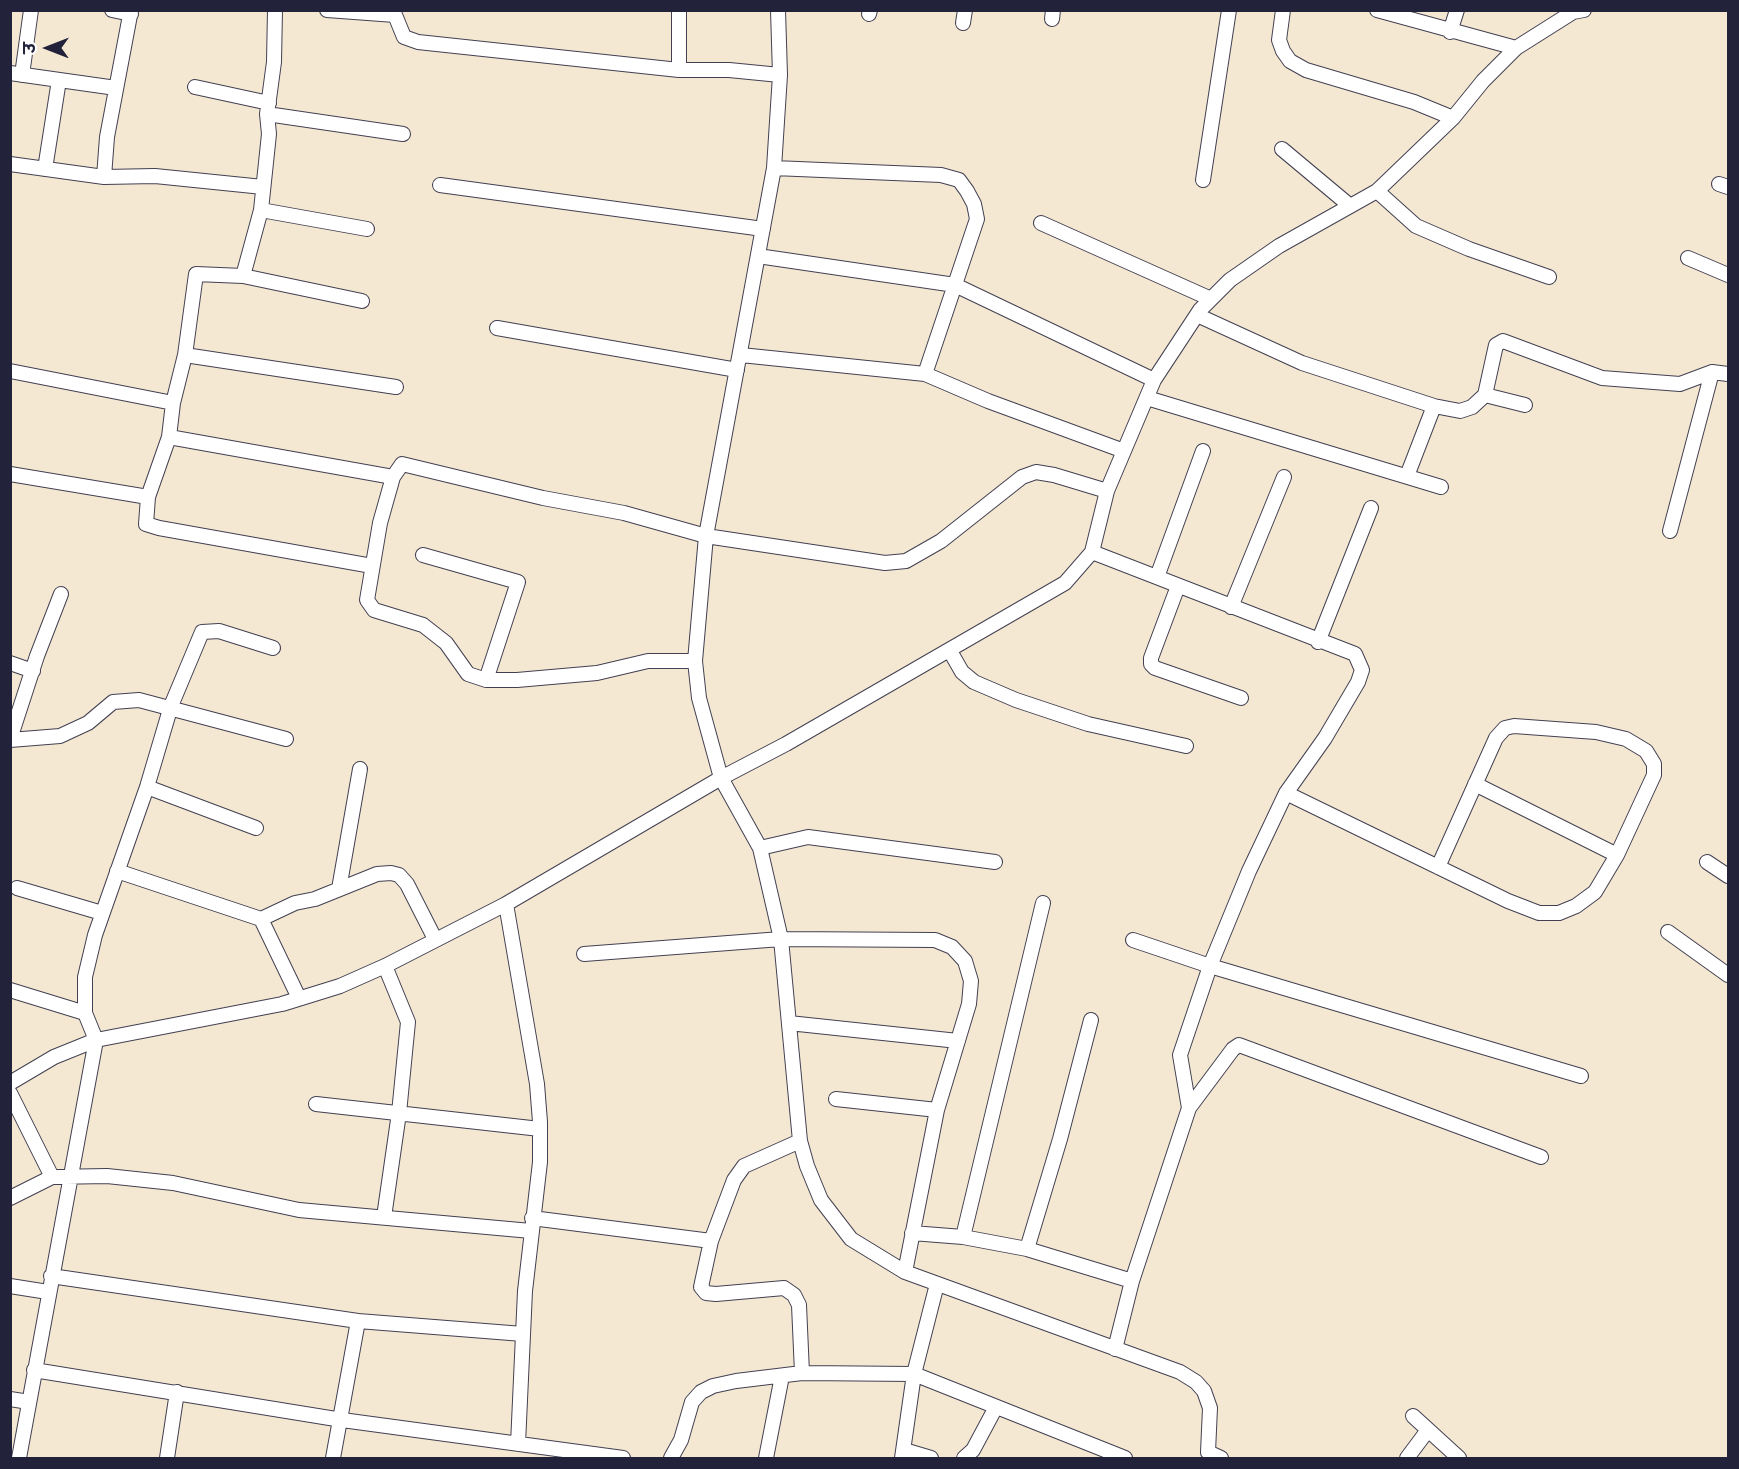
<!DOCTYPE html>
<meta charset="utf-8">
<style>
body{margin:0}
#map{position:relative;width:1739px;height:1469px;overflow:hidden;background:#f5e8d2;font-family:Itim,"Playpen Sans Deva",sans-serif}
canvas{display:block}
.frame{position:absolute;inset:0;border:12px solid #22223b;pointer-events:none}
.north{position:absolute;left:18px;top:18px;width:60px;height:60px;-webkit-text-stroke:4px #fff;paint-order:stroke;rotate:270deg;font-size:16px;font-weight:700;line-height:24px;text-align:center;color:#22223b}
.north::after{content:'';display:block;margin:auto;width:21px;height:27px;background:#22223b;clip-path:polygon(50% 0,100% 100%,50% 72%,0 100%)}
</style>
<div id="map">
<canvas width="1739" height="1469"></canvas>
<div class="frame"></div>
<div class="north">उ</div>
</div>
<script>
const g = document.querySelector('canvas').getContext('2d');
g.lineJoin = 'round';
const toPath = rows => new Path2D(rows.map(r => 'M' + r).join(''));
function stroke(path, color, width, dash) { g.strokeStyle = color; g.lineWidth = width; g.lineCap = dash ? 'butt' : 'round'; g.setLineDash(dash || []); g.stroke(path); }
const minor = toPath([
 [112,10,131,14],
 [327,10,395,15,404,37,418,42,679,70,729,70,780,75],
 [778,10,780,75,774,168,706,536,695,661,699,698,721,778,760,848,781,939,800,1141,807,1166,821,1200,851,1239,905,1272,1180,1372,1196,1382,1204,1391,1210,1408,1208,1452,1221,1458],
 [1283,10,1279,40,1283,51,1290,61,1306,70,1414,102,1453,118],
 [1377,10,1516,48],
 [869,14,870,10],
 [1052,19,1053,10],
 [963,23,965,10],
 [1450,32,1457,10],
 [679,70,679,10],
 [10,73,116,88],
 [22,75,31,10],
 [195,87,269,103],
 [267,114,403,134],
 [1282,149,1349,205],
 [10,164,104,177,155,176,263,187],
 [774,168,941,175,959,180,967,191,974,204,977,219,925,374],
 [45,169,59,80],
 [104,177,107,137,131,10],
 [1203,180,1229,10],
 [1719,184,1728,187],
 [440,185,763,229],
 [1377,191,1416,226,1469,249,1549,277],
 [261,210,367,229],
 [1041,223,1211,299],
 [758,256,955,285,1154,380],
 [1688,258,1728,275],
 [243,276,261,210,269,134,267,114,274,62,275,10],
 [362,301,243,276,196,274,185,355,173,403,169,437,148,497,146,524,159,528,372,566],
 [1197,315,1302,363,1434,406,1460,411,1472,407,1485,395,1525,405],
 [497,328,737,370],
 [185,355,396,387],
 [741,355,925,374,988,401,1124,451],
 [10,371,173,403],
 [1485,395,1496,345,1503,341,1602,378,1680,384,1712,372,1728,374],
 [1147,398,1441,487],
 [169,437,393,477],
 [10,474,148,497],
 [1407,476,1434,406],
 [1670,531,1712,372],
 [423,555,518,582,486,680],
 [1157,577,1203,451],
 [1178,586,1151,658,1151,664,1155,668,1241,698],
 [1231,607,1284,477],
 [1318,642,1371,508],
 [950,651,962,672,974,682,1016,700,1088,724,1186,746],
 [695,661,648,661,597,673,517,680,486,680,468,674,446,643,423,625,374,610,367,600,380,523,393,477,402,464,543,498,624,513,706,536,885,563,906,561,941,541,1022,477,1036,472,1054,475,1107,491],
 [10,663,33,671],
 [10,739,37,656,61,594],
 [10,740,60,736,88,723,113,702,139,700,286,739],
 [147,787,256,828],
 [1286,793,1508,901,1539,913,1559,913,1576,906,1595,892,1617,855,1475,784],
 [760,848,808,837,995,862],
 [1707,862,1728,876],
 [1438,867,1496,738,1505,728,1514,726,1596,732,1626,739,1646,751,1654,764,1654,775,1617,855],
 [117,871,261,919],
 [17,888,102,913],
 [339,889,360,769],
 [506,904,537,1084,540,1122,540,1162,525,1291,518,1444],
 [1668,932,1728,975],
 [1133,940,1210,966,1581,1076],
 [584,954,781,939,935,940,952,947,965,961,971,981,969,1004,937,1110,905,1272],
 [10,990,85,1013],
 [299,998,261,919,295,903,315,899,377,874,391,873,399,875,407,884,435,939],
 [789,1023,958,1041],
 [10,1083,54,1057,96,1040,282,1004,340,986,385,966,506,904,721,778,786,744,1065,583,1092,552,1107,491,1154,380,1200,310,1230,280,1279,246,1377,191,1453,118,1483,81,1516,48,1573,12,1584,10],
 [10,1093,52,1177],
 [836,1099,937,1110],
 [316,1104,540,1129],
 [1189,1108,1233,1049,1239,1045,1541,1157],
 [10,1198,52,1177,107,1176,173,1183,299,1210,531,1231],
 [384,1217,399,1113,408,1022,385,966],
 [532,1218,711,1241],
 [912,1233,963,1237,1027,1249,1132,1281,1189,1108,1180,1055,1210,966,1249,871,1286,793,1325,738,1358,682,1362,670,1355,654,1092,552],
 [963,1237,1043,903],
 [1027,1249,1060,1139,1091,1020],
 [51,1276,358,1321,333,1458],
 [10,1286,48,1292],
 [358,1321,523,1334],
 [1115,1349,1132,1281],
 [34,1370,342,1420,623,1458],
 [802,1373,914,1374,1125,1458],
 [10,1399,29,1402],
 [1413,1416,1459,1458],
 [904,1450,931,1458],
 [19,1458,96,1040,85,1013,85,977,95,935,147,787,171,706,202,632,219,631,273,648],
 [167,1458,177,1392],
 [671,1458,681,1440,692,1402,701,1392,713,1386,736,1381,802,1373,799,1305,794,1295,784,1288,716,1294,706,1293,701,1287,711,1241,734,1180,744,1166,800,1141],
 [766,1458,782,1376],
 [902,1458,914,1374,937,1284],
 [964,1458,973,1450,996,1407],
 [1407,1458,1428,1430]
]);
stroke(minor, '#424052', 16);
stroke(minor, '#fff', 14);
</script>
